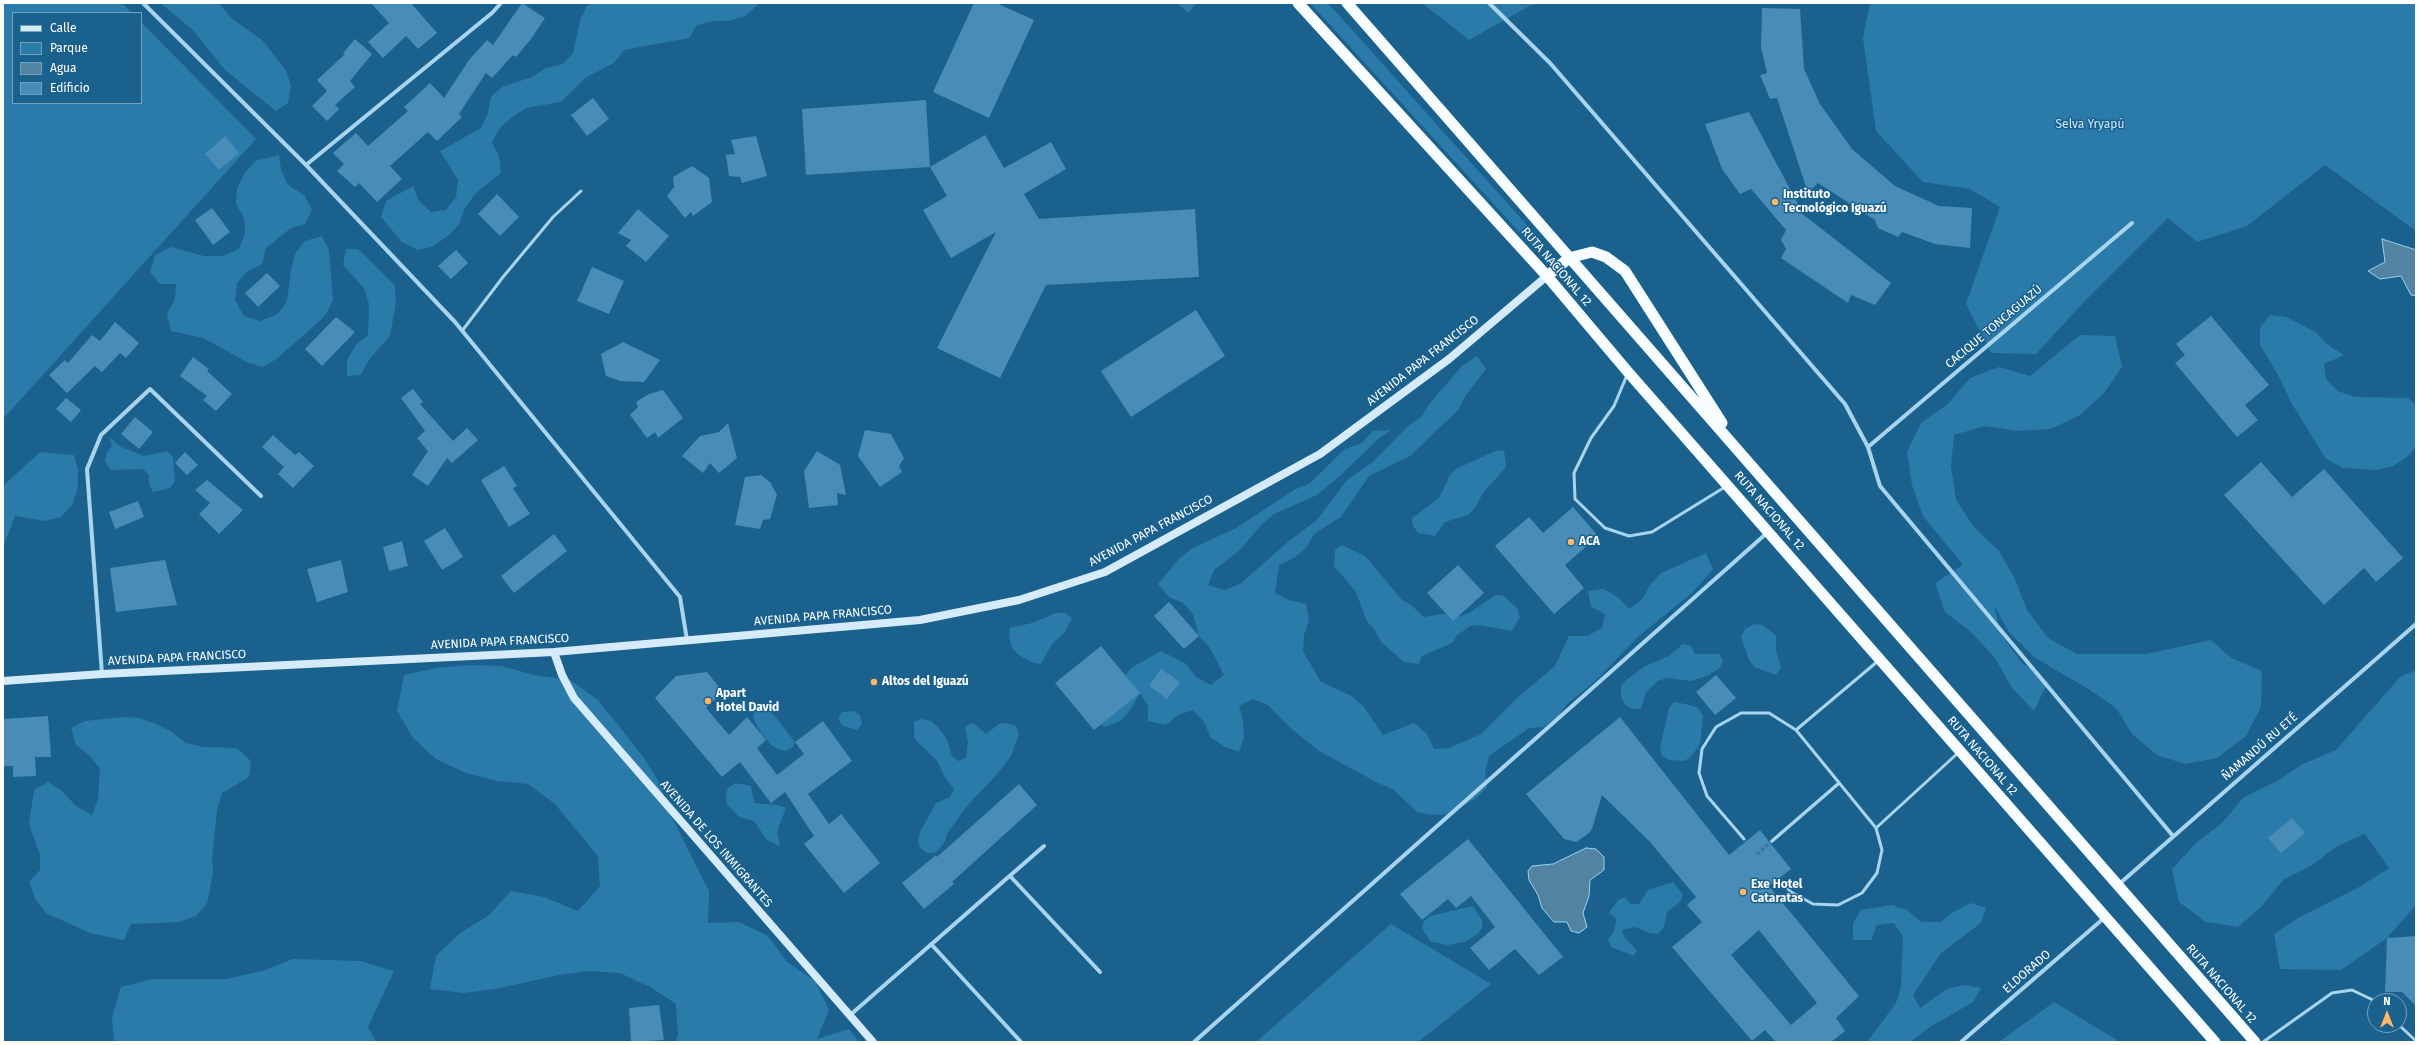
<!DOCTYPE html>
<meta charset="utf-8">
<style>
body{margin:0}
#map{position:relative;width:2419px;height:1045px;overflow:hidden;background:#1a618e;font-family:"Fira Sans",sans-serif}
canvas{display:block}
.frame{position:absolute;inset:0;border:4px solid #fff;pointer-events:none}
.legend{position:absolute;left:12px;top:12px;width:130px;height:92px;box-sizing:border-box;background:#1a618e;border:1px solid #76a0bb;margin:0;padding:5px 7px;list-style:none;font-size:12px;color:#fff}
.legend li{display:flex;align-items:center;gap:8px;height:20px}
.legend b{width:20px;border:1px solid #76a0bb}
.north{position:absolute;left:2367px;top:993px;width:40px;height:40px;box-sizing:border-box;background:#1a618e;border:1px solid #76a0bb;border-radius:50%;rotate:0deg;font-size:11px;font-weight:700;line-height:16px;text-align:center;color:#fff}
.north::after{content:'';display:block;margin:auto;width:14px;height:18px;background:#ffb865;clip-path:polygon(50% 0,100% 100%,50% 72%,0 100%)}
</style>
<div id="map">
<canvas width="2419" height="1045"></canvas>
<div class="frame"></div>
<ul class="legend">
<li><b style="height:5px;background:#d5ebfa"></b>Calle</li>
<li><b style="height:11px;background:#2a7baa"></b>Parque</li>
<li><b style="height:11px;background:#5284a2"></b>Agua</li>
<li><b style="height:11px;background:#478db8"></b>Edificio</li>
</ul>
<div class="north">N</div>
</div>
<script>
const g = document.querySelector('canvas').getContext('2d');
g.lineJoin = 'round';
function fill(path, color) { g.fillStyle = color; g.fill(path, 'evenodd'); }
const toPath = rows => new Path2D(rows.map(r => 'M' + r).join(''));
function stroke(path, color, width, dash) { g.strokeStyle = color; g.lineWidth = width; g.lineCap = dash ? 'butt' : 'round'; g.setLineDash(dash || []); g.stroke(path); }
function drawText(font, color, halo, rows, align = 'center') {
  g.font = font + ' "Fira Sans",sans-serif'; g.lineWidth = 3; g.setLineDash([]); g.textBaseline = 'middle'; g.strokeStyle = halo; g.fillStyle = color; for (const [text, x, y, turn = 0] of rows) {
    g.save(); g.translate(x, y); g.rotate((+turn || 0) * Math.PI / 180); g.textAlign = isNaN(turn) ? turn : align; if (halo) g.strokeText(text, 0, 0); g.fillText(text, 0, 0); g.restore();
  }
}
fill(toPath([
 [3,3,122,3,132,13,13,13,13,103,141,103,141,22,256,139,3,419],
 [160,3,219,3,231,18,262,40,286,70,291,86,288,103,276,111,225,70,193,30],
 [592,3,760,3,745,16,729,21,713,21,697,25,689,38,624,50,614,63,585,78,561,102,526,108,512,117,500,128,492,142,499,156,501,173,475,194,465,208,459,224,449,235,434,246,418,250,402,242,381,217,386,201,413,186,419,201,431,212,446,210,456,197,458,180,440,151,481,128,488,113,491,97,502,87,532,77,546,68,563,64,573,53,580,20,587,6],
 [1176,3,1196,3,1189,13],
 [1310,3,1328,3,1542,242,1534,248],
 [1422,3,1556,3,1531,5,1469,40],
 [1870,3,2416,3,2416,231,2325,165,2247,226,2197,242,2168,218,2082,304,2036,354,1991,353,1966,304,2000,207,1970,189,1923,182,1876,131,1863,38],
 [279,155,281,170,288,185,304,195,312,210,305,224,291,228,266,248,262,264,248,271,237,283,235,300,244,316,260,321,278,314,287,301,291,270,295,254,305,241,322,236,329,250,333,300,326,314,314,326,275,360,262,367,247,362,203,338,171,331,167,314,175,299,176,284,160,284,150,272,155,255,171,247,204,256,223,256,239,249,245,234,244,218,236,204,237,189,244,174,255,161],
 [346,249,358,249,395,286,396,302,390,336,368,361,361,375,347,376,347,360,356,345,368,335,369,304,364,288,343,265],
 [2270,315,2286,317,2302,325,2317,333,2328,345,2344,355,2324,364,2326,379,2338,391,2355,397,2408,398,2416,405,2416,447,2407,457,2393,466,2377,470,2343,468,2326,459,2292,404,2277,373,2260,345,2260,328],
 [2080,335,2115,336,2122,367,2104,393,2080,415,2051,429,2018,431,1985,426,1954,435,1951,466,1956,500,1974,527,1999,551,2015,579,2027,610,2048,638,2077,654,2146,654,2211,640,2231,658,2262,671,2261,707,2246,736,2217,758,2185,764,2157,755,2132,734,2116,708,2090,690,2034,657,2009,632,1994,605,2001,634,2021,662,2048,682,2034,711,2012,688,1995,658,1971,632,1945,612,1935,583,1963,565,1923,516,1912,485,1907,452,1921,423,1948,404,1970,378,1999,367,2030,376],
 [1477,356,1486,369,1466,395,1458,410,1410,456,1369,476,1341,517,1314,534,1306,548,1294,558,1279,565,1275,593,1289,600,1306,604,1309,621,1304,635,1303,651,1321,682,1352,696,1364,707,1383,735,1414,723,1427,734,1434,749,1449,748,1481,734,1516,699,1555,666,1569,636,1587,636,1602,628,1605,614,1591,607,1588,591,1603,589,1618,597,1629,609,1642,599,1650,585,1661,573,1706,553,1713,569,1692,593,1638,637,1594,682,1567,704,1557,717,1544,727,1529,728,1489,756,1485,772,1487,787,1476,798,1449,814,1432,815,1417,812,1394,790,1378,783,1319,751,1293,730,1268,705,1253,699,1239,706,1243,721,1244,737,1239,752,1225,747,1211,738,1204,722,1193,710,1178,715,1166,725,1148,721,1148,706,1140,693,1131,709,1120,721,1105,727,1091,720,1131,668,1161,651,1185,663,1196,677,1211,685,1224,675,1210,648,1199,636,1193,614,1183,603,1169,597,1158,584,1179,559,1191,549,1236,528,1294,490,1310,483,1345,449,1362,443,1373,431,1391,430,1378,439,1342,474,1317,495,1274,514,1261,525,1240,550,1214,570,1208,585,1224,590,1240,584,1289,541,1317,520,1347,480,1373,462,1407,427,1421,417,1430,403,1462,366],
 [109,437,121,447,144,456,167,451,173,457,175,481,170,488,153,492,149,484,149,475,143,469,110,470,105,461,107,452,112,446],
 [1504,450,1506,467,1483,493,1475,508,1468,515,1445,522,1435,536,1418,533,1413,526,1412,518,1439,498,1450,475,1456,469,1495,451],
 [40,452,74,455,78,470,78,488,72,505,61,517,45,521,15,516,3,547,3,486],
 [1342,545,1365,556,1402,600,1410,604,1424,617,1442,614,1459,616,1467,614,1496,595,1504,596,1517,608,1520,617,1512,631,1478,625,1470,626,1456,636,1452,643,1422,656,1419,664,1404,662,1381,642,1373,627,1367,622,1356,592,1334,566,1335,550],
 [1056,613,1065,613,1072,618,1065,632,1052,644,1041,664,1033,663,1017,654,1012,647,1009,637,1010,628,1032,623],
 [1754,624,1762,625,1776,635,1776,651,1781,667,1776,675,1754,667,1749,660,1741,637,1745,629],
 [1683,644,1691,646,1695,654,1720,654,1723,661,1720,668,1707,676,1691,681,1666,678,1658,681,1646,692,1641,709,1632,709,1625,705,1621,696,1621,687,1625,681,1645,666,1669,656],
 [469,665,502,666,534,675,570,680,598,700,642,755,659,782,671,815,709,891,708,923,739,922,768,936,787,962,815,981,829,1010,817,1039,849,1029,859,1042,675,1042,678,1036,676,1004,650,987,620,973,589,971,559,975,495,989,463,993,430,989,436,956,460,933,488,916,511,891,544,897,578,911,600,886,598,856,555,804,528,784,497,781,466,773,436,759,413,738,397,711,404,675,436,668],
 [2416,670,2416,905,2387,938,2341,970,2280,969,2274,934,2300,917,2361,886,2389,868,2365,834,2337,846,2311,866,2283,880,2262,906,2238,927,2206,922,2179,902,2172,869,2196,843,2222,823,2244,797,2277,781,2303,764,2336,750,2400,677],
 [1674,702,1690,705,1698,708,1703,716,1700,744,1691,757,1684,761,1669,760,1662,756,1660,748,1669,708],
 [761,705,774,715,795,742,793,747,786,751,778,749,771,745,761,733,753,718,755,710],
 [853,711,860,715,862,723,858,730,843,726,838,719,842,712],
 [122,717,139,718,156,724,172,732,186,743,203,747,237,748,251,761,249,777,222,793,217,810,212,858,213,873,207,904,196,916,179,922,131,924,124,940,90,933,46,913,36,900,29,882,40,870,40,855,29,824,34,790,48,782,62,791,76,806,92,815,98,799,100,769,90,756,76,745,71,728,85,721],
 [921,719,931,721,938,727,947,740,952,756,958,761,966,758,968,742,965,727,973,723,986,734,999,724,1007,723,1016,726,1019,734,1011,756,998,773,967,806,947,834,945,842,936,852,927,853,920,848,918,841,920,832,936,803,950,797,954,789,944,776,938,762,914,738,914,722],
 [735,783,751,786,754,803,778,805,786,808,777,831,780,846,767,840,754,821,739,817,727,804,726,795,728,788],
 [1673,882,1683,895,1680,902,1667,912,1664,927,1658,934,1650,933,1635,927,1622,930,1625,938,1637,950,1634,956,1611,947,1608,939,1613,933,1617,919,1609,913,1618,900,1625,897,1631,904,1639,904,1648,890],
 [1971,903,1986,908,1981,923,1941,953,1913,995,1920,1008,1947,989,1964,985,1981,988,1973,1002,1930,1027,1910,1042,1867,1042,1896,1003,1901,987,1903,937,1894,923,1877,925,1871,940,1853,940,1853,923,1861,910,1892,905,1907,910,1921,922,1941,922,1953,912],
 [1473,906,1482,920,1482,928,1478,934,1464,942,1448,945,1431,942,1422,929,1424,921,1430,916],
 [1391,924,1491,984,1418,1042,1256,1042],
 [293,959,360,961,394,971,368,1027,376,1042,114,1042,112,1017,121,987,153,979,226,979,262,971],
 [2054,1002,2120,1042,1999,1042]
]), '#2a7baa');
const water = toPath([
 [2382,239,2416,250,2416,296,2411,295,2401,276,2380,279,2368,271,2385,262,2382,239],
 [1586,848,1596,849,1604,857,1604,870,1590,880,1589,896,1583,913,1587,927,1579,933,1571,931,1567,922,1554,922,1542,908,1538,895,1529,880,1528,871,1532,866,1553,864,1586,848]
]);
fill(water, '#5284a2');
stroke(water, '#9bd1f0', 1);
fill(toPath([
 [371,3,411,3,437,33,418,49,406,36,383,58,368,42,389,23],
 [522,3,545,18,531,39,516,57,513,55,492,78,486,73,459,114,462,117,437,141,428,132,390,166,402,179,377,202,359,183,355,187,337,171,344,164,333,153,356,133,368,146,408,111,404,107,430,83,444,98,469,60,487,40,493,45],
 [974,3,996,3,1034,20,989,118,933,92],
 [1762,8,1800,9,1804,69,1820,104,1852,149,1895,186,1939,206,1972,208,1970,248,1935,244,1902,232,1898,237,1878,228,1875,220,1818,183,1808,193,1777,98,1770,99,1760,75,1767,73,1761,47],
 [355,39,372,54,350,81,355,87,335,105,339,109,327,121,312,106,327,91,317,80,345,54,343,53],
 [593,98,609,119,587,136,571,115],
 [926,100,930,167,806,175,802,109],
 [1749,112,1798,204,1795,208,1891,283,1875,305,1851,295,1848,303,1781,258,1786,249,1781,240,1786,230,1751,189,1740,194,1722,169,1705,124],
 [985,135,1004,168,1051,142,1066,169,1024,194,1039,219,1195,209,1199,277,1046,285,1000,378,937,348,996,232,951,258,923,210,947,196,930,167],
 [225,136,239,153,219,170,205,154],
 [756,136,767,176,742,183,740,177,729,176,726,155,735,154,731,140],
 [692,166,709,178,712,202,693,216,691,212,685,218,667,196,674,187,673,177],
 [497,194,519,217,500,236,478,214],
 [212,208,230,232,213,245,195,220],
 [638,209,669,236,646,262,626,246,631,240,618,233],
 [456,250,468,263,451,279,438,266],
 [592,267,624,281,609,314,577,301],
 [267,273,280,286,258,307,245,293],
 [1196,310,1225,356,1131,417,1101,371],
 [2211,316,2269,385,2245,405,2258,420,2237,437,2175,363,2185,355,2176,344],
 [336,317,355,332,322,366,305,349],
 [115,322,139,343,126,358,120,353,102,372,95,366,67,393,49,375,65,360,68,363,92,335,100,341],
 [623,342,660,360,644,382,620,381,606,376,601,354],
 [193,357,209,369,207,371,232,394,216,411,203,400,207,396,180,376],
 [413,389,423,402,420,404,453,441,467,428,478,440,452,463,447,458,428,486,412,475,428,451,417,438,425,431,401,398],
 [663,390,683,418,658,438,655,432,647,438,630,415,638,407,636,402,649,394],
 [66,398,81,410,71,422,56,409],
 [135,417,153,432,139,449,121,434],
 [728,423,737,458,719,473,710,463,703,473,682,456,700,436,719,432],
 [865,430,891,434,904,458,899,466,902,472,880,487,858,456],
 [273,435,295,455,299,452,314,466,293,488,278,474,284,467,262,447],
 [817,451,840,465,846,495,837,493,838,505,809,508,804,471],
 [185,452,198,465,187,475,175,463],
 [2261,462,2292,497,2324,469,2403,558,2376,582,2364,568,2324,605,2224,495],
 [504,466,517,486,513,488,530,514,509,527,481,480],
 [761,475,770,482,777,495,770,519,763,520,760,529,735,525,745,477],
 [207,480,243,510,219,534,199,514,210,503,195,490],
 [138,501,144,517,115,529,109,512],
 [1573,507,1598,536,1565,565,1584,588,1554,614,1495,546,1529,517,1543,533],
 [445,528,463,557,442,570,424,541],
 [554,534,567,551,514,593,501,576],
 [402,541,408,566,389,571,383,547],
 [165,560,177,605,116,612,110,568],
 [341,560,348,592,317,602,307,569],
 [1458,565,1484,593,1453,621,1427,593],
 [1169,602,1199,636,1184,649,1154,616],
 [1101,646,1140,693,1094,730,1055,683],
 [1161,669,1180,682,1167,699,1149,686],
 [707,672,723,692,706,708,729,735,747,717,766,740,757,748,777,775,804,754,795,742,823,721,852,761,808,794,829,824,841,814,880,863,844,893,804,844,814,836,785,792,771,803,740,762,722,777,655,698,676,676],
 [1716,675,1736,698,1715,715,1696,692],
 [48,716,51,757,35,757,36,776,13,777,13,766,3,766,3,719],
 [1620,717,1729,855,1760,830,1791,869,1769,886,1859,996,1836,1018,1845,1031,1831,1042,1776,1042,1765,1030,1752,1041,1672,947,1702,922,1687,905,1696,897,1650,842,1602,795,1592,829,1588,834,1576,842,1564,839,1526,794],
 [1759,930,1817,1003,1791,1025,1731,955],
 [1019,784,1037,805,952,882,954,884,924,909,902,883,936,855,937,857],
 [2292,818,2305,833,2281,853,2268,838],
 [1468,839,1563,957,1539,975,1515,949,1489,970,1470,948,1495,927,1471,896,1456,908,1448,899,1422,920,1400,894],
 [2416,936,2416,1006,2402,992,2385,992,2387,938],
 [659,1005,664,1040,631,1042,629,1008]
]), '#478db8');
stroke(toPath([
 [1757,854,1772,841]
]), '#3c799f', 3.5, [3.5, 2]);
stroke(toPath([
 [462,331,503,277,553,217,581,191],
 [1627,375,1614,406,1591,438,1574,473,1575,499,1605,528,1629,536,1652,532,1725,487],
 [1796,730,1878,661],
 [1876,828,1959,752],
 [1744,839,1707,796,1699,773,1702,749,1716,727,1741,713,1769,713,1796,730,1876,828,1882,850,1877,873,1862,893,1838,905,1813,904,1791,892,1781,881],
 [2399,1025,2416,1041],
 [2263,1042,2332,993,2352,990,2375,1001]
]), '#a8d4ee', 3);
stroke(toPath([
 [1772,841,1838,784]
]), '#a8d4ee', 3.5);
stroke(toPath([
 [143,3,306,165,455,322,680,597,687,640],
 [1489,3,1550,63,1845,404,1868,447,1880,486,2173,836],
 [306,165,492,13,501,3],
 [1868,447,2132,223],
 [102,674,87,469,101,435,150,389,261,496],
 [1010,876,1100,972],
 [2118,885,2416,624],
 [931,944,1021,1042],
 [849,1016,1044,846],
 [1194,1042,1768,532],
 [1961,1042,2104,918]
]), '#a8d4ee', 4);
stroke(toPath([
 [554,652,562,675,574,698,873,1042],
 [3,681,102,674,554,652,920,620,1019,600,1105,572,1320,454,1449,359,1547,276]
]), '#d5ebfa', 8);
stroke(toPath([
 [1298,3,1547,276,1628,372,2215,1042],
 [1347,3,2255,1042],
 [1547,276,1569,258,1592,252,1606,257,1625,271,1722,423]
]), '#f7fcff', 11);
for (const [x, y, r, color] of [
 [1775,202,4,"#ffb865"],
 [1571,542,4,"#ffb865"],
 [874,682,4,"#ffb865"],
 [708,701,4,"#ffb865"],
 [1743,892,4,"#ffb865"]
]) { const dot = new Path2D(); dot.arc(x, y, r, 0, 2 * Math.PI); g.fillStyle = color; g.fill(dot); stroke(dot, '#1a618e', 1.5); }
drawText('12px', '#cee9fa', '#1a618e', [
 ["Selva Yryapú",2090,125]
]);
drawText('bold 12px', '#fff', '#1a618e', [
 ["Instituto",1783,195],
 ["Tecnológico Iguazú",1783,209],
 ["ACA",1579,542],
 ["Altos del Iguazú",882,682],
 ["Apart",716,694],
 ["Hotel David",716,708],
 ["Exe Hotel",1751,885],
 ["Cataratas",1751,899]
], 'left');
drawText('12px', '#fff', '#1a618e', [
 ["RUTA NACIONAL 12",1556,267,49],
 ["CACIQUE TONCAGUAZÚ",1994,327,-40],
 ["AVENIDA PAPA FRANCISCO",1423,361,-38],
 ["RUTA NACIONAL 12",1769,511,49],
 ["AVENIDA PAPA FRANCISCO",1151,531,-28],
 ["AVENIDA PAPA FRANCISCO",823,616,-5],
 ["AVENIDA PAPA FRANCISCO",500,642,-3],
 ["AVENIDA PAPA FRANCISCO",177,658,-3],
 ["ÑAMANDÚ RU ETÉ",2260,747,-41],
 ["RUTA NACIONAL 12",1982,756,49],
 ["AVENIDA DE LOS INMIGRANTES",716,844,49],
 ["ELDORADO",2027,972,-41],
 ["RUTA NACIONAL 12",2221,984,49]
]);
</script>
